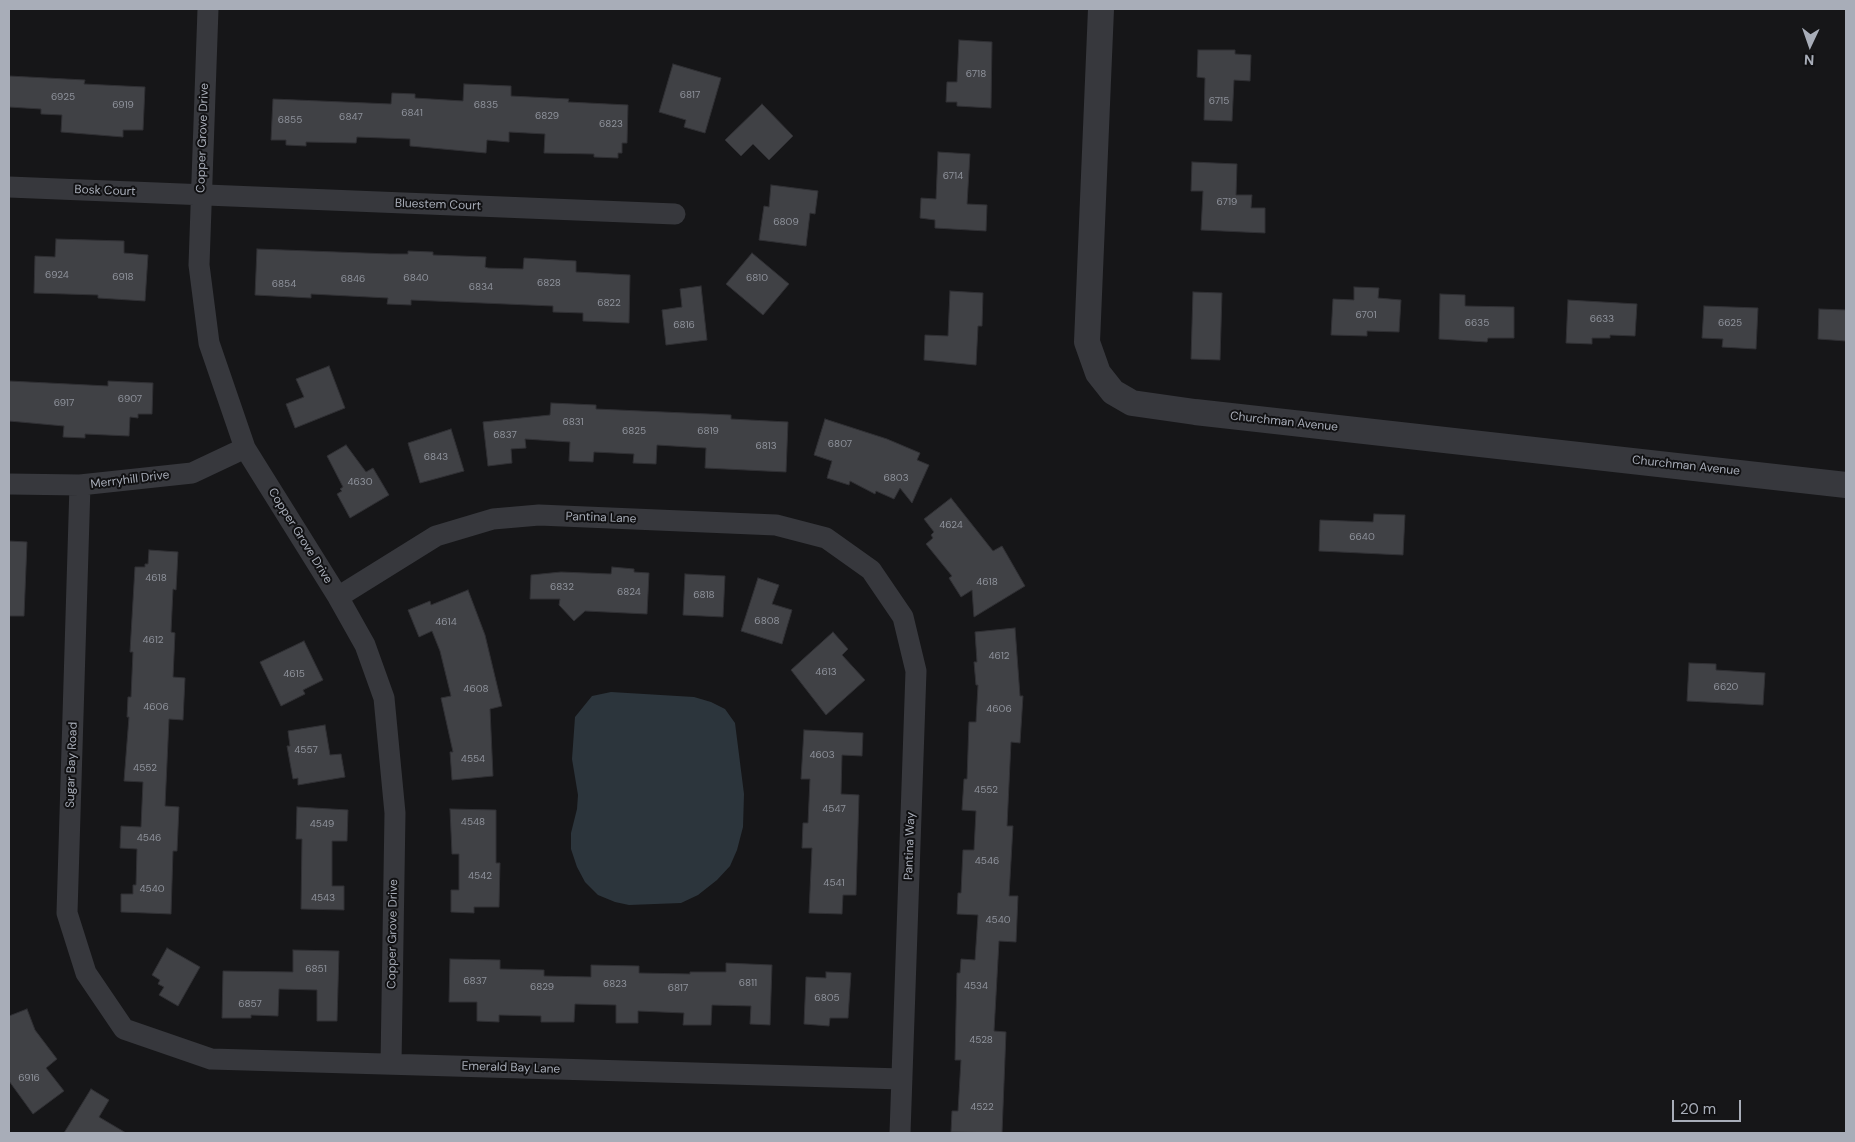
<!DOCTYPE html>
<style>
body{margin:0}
#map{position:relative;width:1855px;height:1142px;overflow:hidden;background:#161618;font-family:"DM Sans",sans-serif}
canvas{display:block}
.frame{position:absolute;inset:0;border:10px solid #a8adb8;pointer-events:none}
.north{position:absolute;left:1785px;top:20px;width:50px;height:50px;-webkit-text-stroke:4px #111113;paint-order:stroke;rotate:183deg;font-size:14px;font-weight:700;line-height:20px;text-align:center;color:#a8adb8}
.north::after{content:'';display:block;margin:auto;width:18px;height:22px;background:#a8adb8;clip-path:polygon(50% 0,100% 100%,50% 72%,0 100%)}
.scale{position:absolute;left:1672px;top:1100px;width:69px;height:22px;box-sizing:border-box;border:2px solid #a8adb8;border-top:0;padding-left:6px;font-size:15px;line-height:18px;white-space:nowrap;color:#a8adb8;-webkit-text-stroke:4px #111113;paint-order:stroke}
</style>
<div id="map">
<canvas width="1855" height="1142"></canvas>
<div class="frame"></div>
<div class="north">N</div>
<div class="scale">20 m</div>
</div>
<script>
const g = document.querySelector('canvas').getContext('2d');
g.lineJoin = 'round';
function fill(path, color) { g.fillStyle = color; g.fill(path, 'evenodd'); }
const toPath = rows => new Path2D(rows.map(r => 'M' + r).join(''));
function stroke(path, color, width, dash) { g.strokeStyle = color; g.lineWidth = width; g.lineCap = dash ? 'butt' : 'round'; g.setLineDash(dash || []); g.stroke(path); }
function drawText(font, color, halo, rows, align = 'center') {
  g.font = font + ' "DM Sans",sans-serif'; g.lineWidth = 4; g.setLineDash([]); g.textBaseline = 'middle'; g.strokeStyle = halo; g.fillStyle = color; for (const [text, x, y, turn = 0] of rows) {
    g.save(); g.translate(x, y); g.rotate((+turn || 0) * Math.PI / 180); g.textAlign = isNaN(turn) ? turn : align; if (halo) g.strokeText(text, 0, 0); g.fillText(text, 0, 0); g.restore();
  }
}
fill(toPath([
 [611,692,694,697,711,702,725,709,735,723,744,794,743,827,737,850,730,866,717,880,698,895,681,903,629,905,615,902,598,895,585,882,577,867,571,849,571,833,577,809,578,795,572,759,575,717,592,696]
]), '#2c353c');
const building = toPath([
 [959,40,992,42,991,108,957,106,957,102,946,102,947,82,957,82,959,40],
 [1198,50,1235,50,1235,54,1251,55,1250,81,1234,80,1232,121,1204,120,1205,78,1197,77,1198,50],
 [673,64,721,78,705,133,684,127,686,120,659,112,673,64],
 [9,76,85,80,84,84,145,87,143,130,123,130,123,137,61,132,62,115,41,114,41,109,9,107,9,76],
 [464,84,511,86,511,96,569,99,568,102,628,105,627,143,622,143,622,153,618,153,618,158,594,157,594,154,544,153,545,134,509,132,509,142,487,140,486,153,410,146,410,139,357,137,356,143,306,142,306,146,286,145,286,140,271,140,273,99,391,104,392,93,415,94,415,98,463,101,464,84],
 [762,104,793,136,769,160,753,144,741,156,725,140,762,104],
 [938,152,970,154,967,204,987,205,986,231,935,228,935,220,920,218,921,198,936,199,938,152],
 [1192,162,1237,164,1236,195,1252,195,1251,208,1265,208,1265,233,1201,230,1203,191,1191,191,1192,162],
 [771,185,818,191,815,214,810,213,806,246,759,240,764,206,769,207,771,185],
 [56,239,124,241,124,253,148,255,145,301,98,298,98,295,34,293,35,256,55,257,56,239],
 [257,249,390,254,408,254,408,251,433,252,433,255,486,257,485,267,488,268,523,269,524,258,576,261,576,272,630,275,629,323,583,321,583,313,553,312,553,306,411,300,411,305,387,304,388,298,311,294,311,298,255,295,257,249],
 [752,253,789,284,763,315,726,284,752,253],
 [701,286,707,340,666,345,662,310,682,307,680,289,701,286],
 [1354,287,1379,288,1378,298,1401,300,1399,332,1367,331,1367,336,1331,335,1333,299,1354,300,1354,287],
 [950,291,983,293,982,326,978,326,976,365,924,360,925,335,948,336,950,291],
 [1193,292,1222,293,1220,360,1191,359,1193,292],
 [1440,294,1465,295,1465,306,1514,307,1514,338,1488,338,1487,342,1439,339,1440,294],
 [1568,300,1637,304,1635,336,1610,335,1610,338,1592,338,1592,344,1566,343,1568,300],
 [1704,306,1758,308,1756,349,1722,347,1723,339,1702,338,1704,306],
 [1819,309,1846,310,1846,341,1818,339,1819,309],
 [329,366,345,408,295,428,286,404,304,397,296,379,329,366],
 [9,381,108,386,108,381,153,383,152,414,138,414,138,418,130,417,129,436,85,434,85,438,63,437,64,426,9,421,9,381],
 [551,403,596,405,596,409,731,415,731,419,788,422,786,472,705,468,706,448,657,445,656,464,633,463,634,454,594,452,593,462,569,461,570,442,525,439,526,448,511,449,512,463,488,466,483,422,550,415,551,403],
 [825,419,887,439,920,453,917,460,929,465,912,503,900,488,894,499,876,491,875,494,850,481,849,485,827,478,832,461,814,455,825,419],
 [451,429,464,471,420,483,408,443,451,429],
 [346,445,366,472,373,468,389,495,350,518,337,494,342,491,340,489,343,487,327,456,346,445],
 [951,498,993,551,1002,546,1025,586,974,617,972,590,961,597,949,578,952,576,926,544,933,538,931,535,934,532,924,519,951,498],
 [1374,514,1405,515,1403,555,1319,551,1320,520,1373,522,1374,514],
 [9,541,27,542,24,616,9,616,9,541],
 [149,550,178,552,176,590,173,589,171,632,175,633,173,677,185,678,183,720,169,719,165,806,179,807,177,851,173,851,171,914,121,912,121,894,133,894,133,885,136,885,137,849,120,848,121,826,141,827,143,782,124,781,129,717,127,717,128,697,131,697,133,652,130,652,135,567,145,567,145,564,148,564,149,550],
 [612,567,634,569,634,572,649,573,647,614,585,611,574,621,559,605,560,599,530,599,531,575,561,572,611,574,612,567],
 [685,574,725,576,723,617,683,615,685,574],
 [758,578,779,585,772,604,792,610,782,644,741,631,758,578],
 [468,590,485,635,502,706,490,709,493,776,452,780,450,752,453,752,441,698,451,696,440,651,432,631,419,637,408,610,430,601,431,605,468,590],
 [1015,628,1020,696,1023,696,1020,743,1011,742,1007,826,1013,826,1009,896,1018,896,1016,942,999,941,994,1031,1006,1032,1002,1133,951,1132,952,1111,958,1111,961,1060,955,1060,957,973,960,973,961,959,975,960,978,915,957,914,958,893,961,893,963,850,974,850,976,811,962,810,964,779,967,779,969,722,976,722,978,685,976,685,974,662,977,662,975,632,1015,628],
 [833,632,848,649,842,655,865,680,826,715,791,670,833,632],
 [304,641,323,680,303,690,305,694,281,706,260,662,304,641],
 [1689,663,1716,664,1716,670,1765,673,1763,705,1687,701,1689,663],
 [325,725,330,755,341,754,345,777,298,785,298,778,293,779,287,746,290,746,288,731,325,725],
 [804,730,863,733,862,756,842,755,841,794,859,795,856,895,843,895,842,914,809,913,812,848,802,848,803,823,808,823,810,779,801,779,804,730],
 [297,807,348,810,347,841,332,841,332,886,344,886,344,910,301,909,302,839,296,839,297,807],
 [450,809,496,810,496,863,500,863,499,907,474,907,474,913,451,912,451,890,459,890,459,854,452,854,450,809],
 [167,948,200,967,178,1006,159,995,164,987,158,984,160,980,152,975,167,948],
 [293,950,339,951,337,1021,317,1021,317,990,279,989,278,1016,251,1015,251,1018,222,1018,223,971,293,972,293,950],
 [450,959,500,960,500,969,544,970,544,976,591,977,591,965,639,966,639,973,690,974,690,972,726,972,726,963,772,965,770,1025,750,1024,751,1006,712,1005,711,1025,683,1025,684,1013,638,1011,638,1023,616,1023,616,1005,575,1004,574,1022,541,1022,541,1016,499,1015,499,1022,477,1021,477,1002,449,1002,450,959],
 [826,972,851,973,848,1018,830,1018,829,1026,804,1024,806,977,826,978,826,972],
 [27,1009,35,1030,57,1059,46,1068,64,1091,33,1114,9,1081,9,1016,27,1009],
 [91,1089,109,1100,99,1117,126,1133,64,1133,91,1089]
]);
fill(building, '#404145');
stroke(building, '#303034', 1);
stroke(toPath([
 [208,9,199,265,209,343,245,448,338,597,365,645,384,698,395,813,391,1064],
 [9,187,675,214],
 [9,484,80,485,192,473,245,448],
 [80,485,67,913,86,973,124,1029,211,1059,902,1079],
 [338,597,436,536,493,519,539,515,776,525,826,538,871,570,903,617,916,671,900,1133]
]), '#37383d', 21);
stroke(toPath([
 [1101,9,1087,342,1098,373,1113,392,1132,403,1195,412,1846,485]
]), '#37383d', 26);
drawText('10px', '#8e929b', null, [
 ["6718",976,74],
 ["6817",690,95],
 ["6925",63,97],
 ["6715",1219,101],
 ["6919",123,105],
 ["6835",486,105],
 ["6841",412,113],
 ["6829",547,116],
 ["6847",351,117],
 ["6855",290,120],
 ["6823",611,124],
 ["6714",953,176],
 ["6719",1227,202],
 ["6809",786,222],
 ["6924",57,275],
 ["6918",123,277],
 ["6840",416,278],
 ["6810",757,278],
 ["6846",353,279],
 ["6828",549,283],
 ["6854",284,284],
 ["6834",481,287],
 ["6822",609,303],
 ["6701",1366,315],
 ["6633",1602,319],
 ["6635",1477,323],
 ["6625",1730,323],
 ["6816",684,325],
 ["6907",130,399],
 ["6917",64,403],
 ["6831",573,422],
 ["6825",634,431],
 ["6819",708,431],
 ["6837",505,435],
 ["6807",840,444],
 ["6813",766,446],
 ["6843",436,457],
 ["6803",896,478],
 ["4630",360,482],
 ["4624",951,525],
 ["6640",1362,537],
 ["4618",156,578],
 ["4618",987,582],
 ["6832",562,587],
 ["6824",629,592],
 ["6818",704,595],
 ["6808",767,621],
 ["4614",446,622],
 ["4612",153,640],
 ["4612",999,656],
 ["4613",826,672],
 ["4615",294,674],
 ["6620",1726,687],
 ["4608",476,689],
 ["4606",156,707],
 ["4606",999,709],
 ["4557",306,750],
 ["4603",822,755],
 ["4554",473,759],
 ["4552",145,768],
 ["4552",986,790],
 ["4547",834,809],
 ["4548",473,822],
 ["4549",322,824],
 ["4546",149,838],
 ["4546",987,861],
 ["4542",480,876],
 ["4541",834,883],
 ["4540",152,889],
 ["4543",323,898],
 ["4540",998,920],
 ["6851",316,969],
 ["6837",475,981],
 ["6811",748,983],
 ["6823",615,984],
 ["4534",976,986],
 ["6829",542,987],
 ["6817",678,988],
 ["6805",827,998],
 ["6857",250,1004],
 ["4528",981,1040],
 ["6916",29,1078],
 ["4522",982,1107]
]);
drawText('12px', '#a8adb8', '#111113', [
 ["Copper Grove Drive",203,138,-88],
 ["Bosk Court",105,191,2],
 ["Bluestem Court",438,205,2],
 ["Churchman Avenue",1284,422,6],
 ["Churchman Avenue",1686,466,6],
 ["Merryhill Drive",130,480,-7],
 ["Pantina Lane",601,518,2],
 ["Copper Grove Drive",300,536,58],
 ["Sugar Bay Road",72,765,-88],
 ["Pantina Way",910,846,-88],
 ["Copper Grove Drive",393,934,-89],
 ["Emerald Bay Lane",511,1068,2]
]);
</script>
